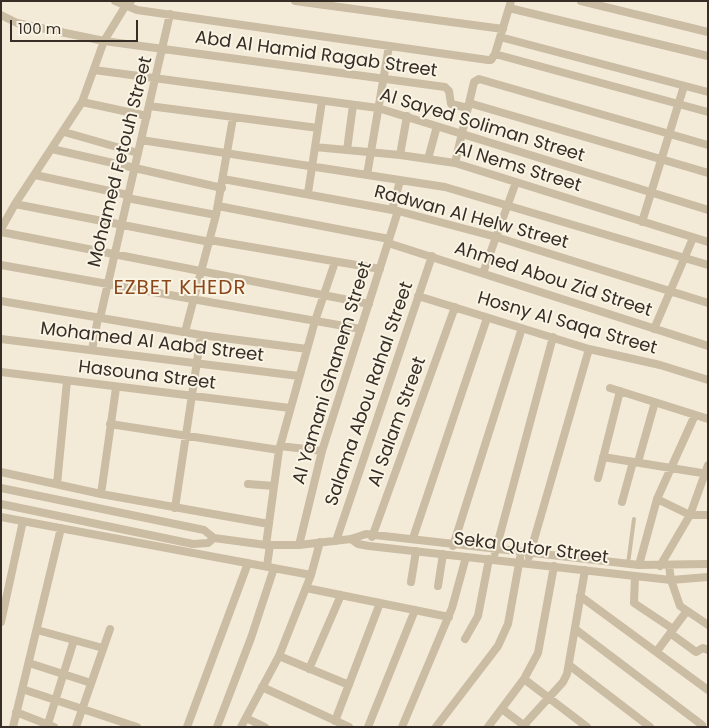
<!DOCTYPE html>
<style>
body{margin:0}
#map{position:relative;width:709px;height:728px;overflow:hidden;background:#f3ebd8;font-family:Poppins,sans-serif}
canvas{display:block}
.frame{position:absolute;inset:0;border:2px solid #362e26;pointer-events:none}
.scale{position:absolute;left:10px;top:20px;width:128px;height:22px;box-sizing:border-box;border:2px solid #362e26;border-top:0;padding-left:6px;font-size:15px;line-height:18px;white-space:nowrap;color:#362e26;-webkit-text-stroke:4px #faf4e5;paint-order:stroke}
</style>
<div id="map">
<canvas width="709" height="728"></canvas>
<div class="frame"></div>
<div class="scale">100 m</div>
</div>
<script>
const g = document.querySelector('canvas').getContext('2d');
g.lineJoin = 'round';
const toPath = rows => new Path2D(rows.map(r => 'M' + r).join(''));
function stroke(path, color, width, dash) { g.strokeStyle = color; g.lineWidth = width; g.lineCap = dash ? 'butt' : 'round'; g.setLineDash(dash || []); g.stroke(path); }
function drawText(font, color, halo, rows, align = 'center') {
  g.font = font + ' Poppins,sans-serif'; g.lineWidth = 4; g.setLineDash([]); g.textBaseline = 'middle'; g.strokeStyle = halo; g.fillStyle = color; for (const [text, x, y, turn = 0] of rows) {
    g.save(); g.translate(x, y); g.rotate((+turn || 0) * Math.PI / 180); g.textAlign = isNaN(turn) ? turn : align; if (halo) g.strokeText(text, 0, 0); g.fillText(text, 0, 0); g.restore();
  }
}
stroke(toPath([
 [628,564,634,519]
]), '#cbbca4', 4);
stroke(toPath([
 [115,1,137,10,488,60,491,60,495,54,511,1],
 [295,1,503,29],
 [581,1,708,32],
 [509,8,708,56],
 [1,15,17,23,104,41,445,87,449,91,451,104,468,108],
 [500,37,708,92],
 [495,54,708,112],
 [94,70,378,108,708,210],
 [82,102,147,116],
 [469,103,708,173],
 [149,106,318,128],
 [64,132,138,153],
 [141,140,445,187,708,265],
 [315,147,400,155,455,163,708,242],
 [52,149,222,188],
 [347,150,353,105],
 [400,155,407,116],
 [428,159,437,126],
 [455,163,474,82,479,79,708,145],
 [35,175,128,195],
 [367,175,389,46],
 [223,179,398,211,496,237,708,303],
 [308,193,322,101],
 [127,198,216,215],
 [15,204,210,242],
 [218,206,389,239],
 [392,210,400,181],
 [642,222,684,86],
 [1,229,15,204,82,102,104,41,126,5,131,1],
 [1,232,369,304],
 [210,240,380,269],
 [388,243,708,346],
 [1,265,361,329],
 [483,273,516,182],
 [418,296,589,349,660,365,708,380],
 [1,301,201,335,307,349],
 [100,318,170,14],
 [654,329,693,238],
 [185,332,216,215,233,118],
 [1,339,299,376],
 [92,350,98,318],
 [1,372,290,408],
 [610,388,708,419],
 [110,424,279,450],
 [280,446,322,451],
 [603,457,708,474],
 [638,462,655,402],
 [1,472,101,494,269,524],
 [598,478,620,391],
 [57,484,67,381],
 [248,484,274,486],
 [1,488,204,530,214,538,266,545,299,545,351,539,366,534,639,565,708,564],
 [101,494,116,388],
 [657,499,690,515,708,515],
 [622,502,633,462],
 [1,504,193,544,208,543,214,538],
 [175,508,201,335],
 [1,517,311,575],
 [372,537,455,307],
 [413,538,487,318],
 [351,539,358,544,369,546,635,576,671,580,708,577],
 [336,541,432,256],
 [266,545,279,450,315,321,335,262],
 [299,545,322,451,398,211],
 [453,546,522,328],
 [495,553,553,337],
 [529,557,589,349],
 [639,565,657,499,695,415],
 [267,566,270,545],
 [660,566,690,515,708,465],
 [669,566,671,580,680,606,708,625],
 [635,576,634,603,673,629],
 [411,582,416,551],
 [438,586,443,554],
 [306,588,449,617],
 [580,596,708,690],
 [1,622,23,521],
 [575,629,702,725],
 [37,630,103,648],
 [670,633,696,652,703,648,708,650],
 [465,639,478,616,489,559],
 [657,651,686,612],
 [279,656,349,685],
 [29,663,91,683],
 [569,665,650,727],
 [309,669,341,595],
 [524,679,587,727],
 [262,687,349,727],
 [22,689,137,727],
 [502,709,526,727],
 [16,712,54,727],
 [246,718,265,727],
 [335,721,380,603],
 [524,725,563,682,567,674,585,570],
 [13,727,61,528],
 [47,727,74,640],
 [76,727,110,629],
 [187,727,248,563],
 [217,727,251,638,274,568],
 [241,727,279,656,311,575,320,542],
 [368,727,415,610],
 [402,727,452,608,466,557],
 [436,727,498,646,508,624,520,558],
 [488,727,524,679,538,653,554,566]
]), '#cbbca4', 8);
drawText('18px', '#362e26', '#faf4e5', [
 ["Abd Al Hamid Ragab Street",316,55,8],
 ["Al Sayed Soliman Street",482,126,17],
 ["Mohamed Fetouh Street",121,162,-76],
 ["Al Nems Street",518,168,17],
 ["Radwan Al Helw Street",471,218,15],
 ["Ahmed Abou Zid Street",553,280,18],
 ["Hosny Al Saqa Street",567,324,16],
 ["Mohamed Al Aabd Street",152,343,7],
 ["Al Yamani Ghanem Street",333,373,-73],
 ["Hasouna Street",147,376,7],
 ["Salama Abou Rahal Street",370,394,-71],
 ["Al Salam Street",398,422,-70],
 ["Seka Qutor Street",531,549,7]
]);
g.letterSpacing = '1px';
drawText('20px', '#8a471a', '#faf4e5', [
 ["EZBET KHEDR",180,289]
]);
g.letterSpacing = '0px';
</script>
